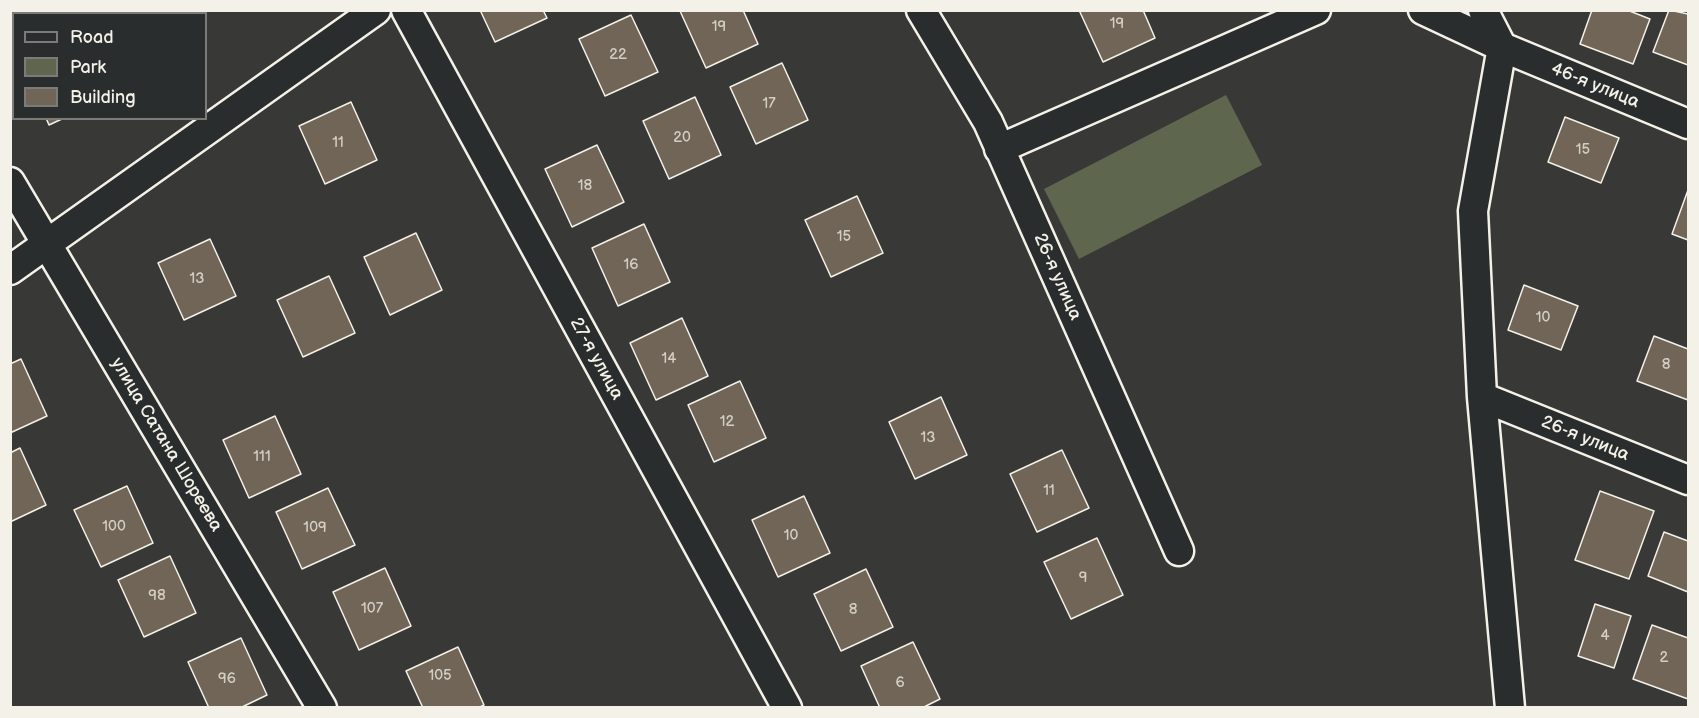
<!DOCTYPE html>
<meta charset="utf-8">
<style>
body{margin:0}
#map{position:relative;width:1699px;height:718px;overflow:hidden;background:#383836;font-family:"Balsamiq Sans",sans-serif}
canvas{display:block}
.frame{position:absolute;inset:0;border:12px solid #f4f1e8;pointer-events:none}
.legend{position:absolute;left:12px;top:12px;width:195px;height:108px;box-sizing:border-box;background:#2a2d2e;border:2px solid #7b7b78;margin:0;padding:8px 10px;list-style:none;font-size:18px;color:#f4f1e8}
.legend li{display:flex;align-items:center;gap:12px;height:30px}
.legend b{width:30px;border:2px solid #7b7b78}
</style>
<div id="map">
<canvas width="1699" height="718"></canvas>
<div class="frame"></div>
<ul class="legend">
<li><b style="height:8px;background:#2a2d2e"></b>Road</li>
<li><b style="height:16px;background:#5e674e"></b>Park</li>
<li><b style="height:16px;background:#706556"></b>Building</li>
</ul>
</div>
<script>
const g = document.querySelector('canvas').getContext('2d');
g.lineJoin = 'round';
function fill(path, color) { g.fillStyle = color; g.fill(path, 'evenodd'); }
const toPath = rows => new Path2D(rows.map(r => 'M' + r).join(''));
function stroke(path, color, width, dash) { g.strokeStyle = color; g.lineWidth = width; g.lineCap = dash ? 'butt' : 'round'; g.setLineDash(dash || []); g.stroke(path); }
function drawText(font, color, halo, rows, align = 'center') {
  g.font = font + ' "Balsamiq Sans",sans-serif'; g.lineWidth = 5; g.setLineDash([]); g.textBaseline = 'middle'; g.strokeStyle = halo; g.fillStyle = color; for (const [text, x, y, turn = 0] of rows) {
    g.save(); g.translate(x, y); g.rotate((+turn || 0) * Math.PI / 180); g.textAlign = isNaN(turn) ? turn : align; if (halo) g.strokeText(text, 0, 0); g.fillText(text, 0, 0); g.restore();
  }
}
fill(toPath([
 [1226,95,1262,165,1079,259,1044,189]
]), '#5e674e');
const building = toPath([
 [142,10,156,10,157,14,136,14,142,10],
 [480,10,543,10,547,18,495,42,480,10],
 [743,10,758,44,706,68,680,11,743,10],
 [1079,10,1143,10,1155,38,1103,62,1079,10],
 [1592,10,1627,10,1650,19,1633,64,1580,44,1592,10],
 [1669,10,1688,14,1688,65,1653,52,1669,10],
 [631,15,658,72,605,96,579,39,631,15],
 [782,63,808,120,756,144,730,87,782,63],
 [695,97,721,155,669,179,643,121,695,97],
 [351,102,377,160,325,184,299,126,351,102],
 [1565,117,1619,138,1601,183,1548,162,1565,117],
 [46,118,64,118,49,125,46,118],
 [597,145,624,202,572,227,545,169,597,145],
 [1688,190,1688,240,1672,234,1688,190],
 [857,196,883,253,831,277,805,220,857,196],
 [644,224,670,282,618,306,592,248,644,224],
 [416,233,442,290,390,315,364,257,416,233],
 [210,239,236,296,184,320,158,263,210,239],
 [329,276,355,333,303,357,277,300,329,276],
 [1524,285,1578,306,1561,350,1508,330,1524,285],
 [682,318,708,376,656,400,630,343,682,318],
 [1654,336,1688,349,1688,400,1637,381,1654,336],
 [21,359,47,416,10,433,10,364,21,359],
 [740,381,766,438,714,462,688,405,740,381],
 [941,397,967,455,915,479,889,422,941,397],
 [275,416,301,474,249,498,223,440,275,416],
 [20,448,46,505,10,522,10,453,20,448],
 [1062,450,1089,508,1037,532,1010,474,1062,450],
 [127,486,153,543,101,567,74,510,127,486],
 [328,488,355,545,302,569,276,512,328,488],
 [1600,491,1654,511,1629,579,1575,560,1600,491],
 [804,496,830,553,778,577,752,520,804,496],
 [1664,532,1688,541,1688,592,1648,576,1664,532],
 [1097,538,1123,595,1071,619,1044,562,1097,538],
 [170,556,196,613,144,637,118,580,170,556],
 [385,568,411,626,359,650,333,592,385,568],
 [866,569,893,627,841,651,814,594,866,569],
 [1595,604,1631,616,1614,668,1578,656,1595,604],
 [1652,625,1688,638,1688,699,1633,679,1652,625],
 [241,638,267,695,240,708,209,708,188,662,241,638],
 [913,642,940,699,922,708,880,708,861,666,913,642],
 [458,647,484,705,478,708,423,708,406,671,458,647]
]);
fill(building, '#706556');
stroke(building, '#f4f1e8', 1.5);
const minor = toPath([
 [406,10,787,708],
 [921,10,988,122,1179,551],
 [1423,10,1502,47,1688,124],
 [1483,10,1502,47],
 [1502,47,1473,211,1482,397,1510,708],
 [999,149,1316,10],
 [10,182,322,708],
 [10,270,376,10],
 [1482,397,1688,480]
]);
stroke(minor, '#f4f1e8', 33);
stroke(minor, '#2a2d2e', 28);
drawText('15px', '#d3cec4', null, [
 ["19",1117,24],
 ["19",719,27],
 ["22",618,55],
 ["17",769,104],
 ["20",682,138],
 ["11",338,143],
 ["15",1583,150],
 ["18",585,186],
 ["15",844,237],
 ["16",631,265],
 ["13",197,279],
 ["10",1543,318],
 ["14",669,359],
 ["8",1666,365],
 ["12",727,422],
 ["13",928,438],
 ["111",262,457],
 ["11",1049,491],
 ["100",114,527],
 ["109",315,528],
 ["10",791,536],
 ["9",1083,578],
 ["98",157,596],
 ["107",372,609],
 ["8",853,610],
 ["4",1605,636],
 ["2",1664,658],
 ["105",440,676],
 ["96",227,679],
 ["6",900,683]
]);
drawText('18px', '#f4f1e8', '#2a2d2e', [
 ["46-я улица",1595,86,22],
 ["26-я улица",1057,277,66],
 ["27-я улица",596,359,61],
 ["26-я улица",1585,439,22],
 ["улица Сатана Шореева",166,445,59]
]);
</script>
